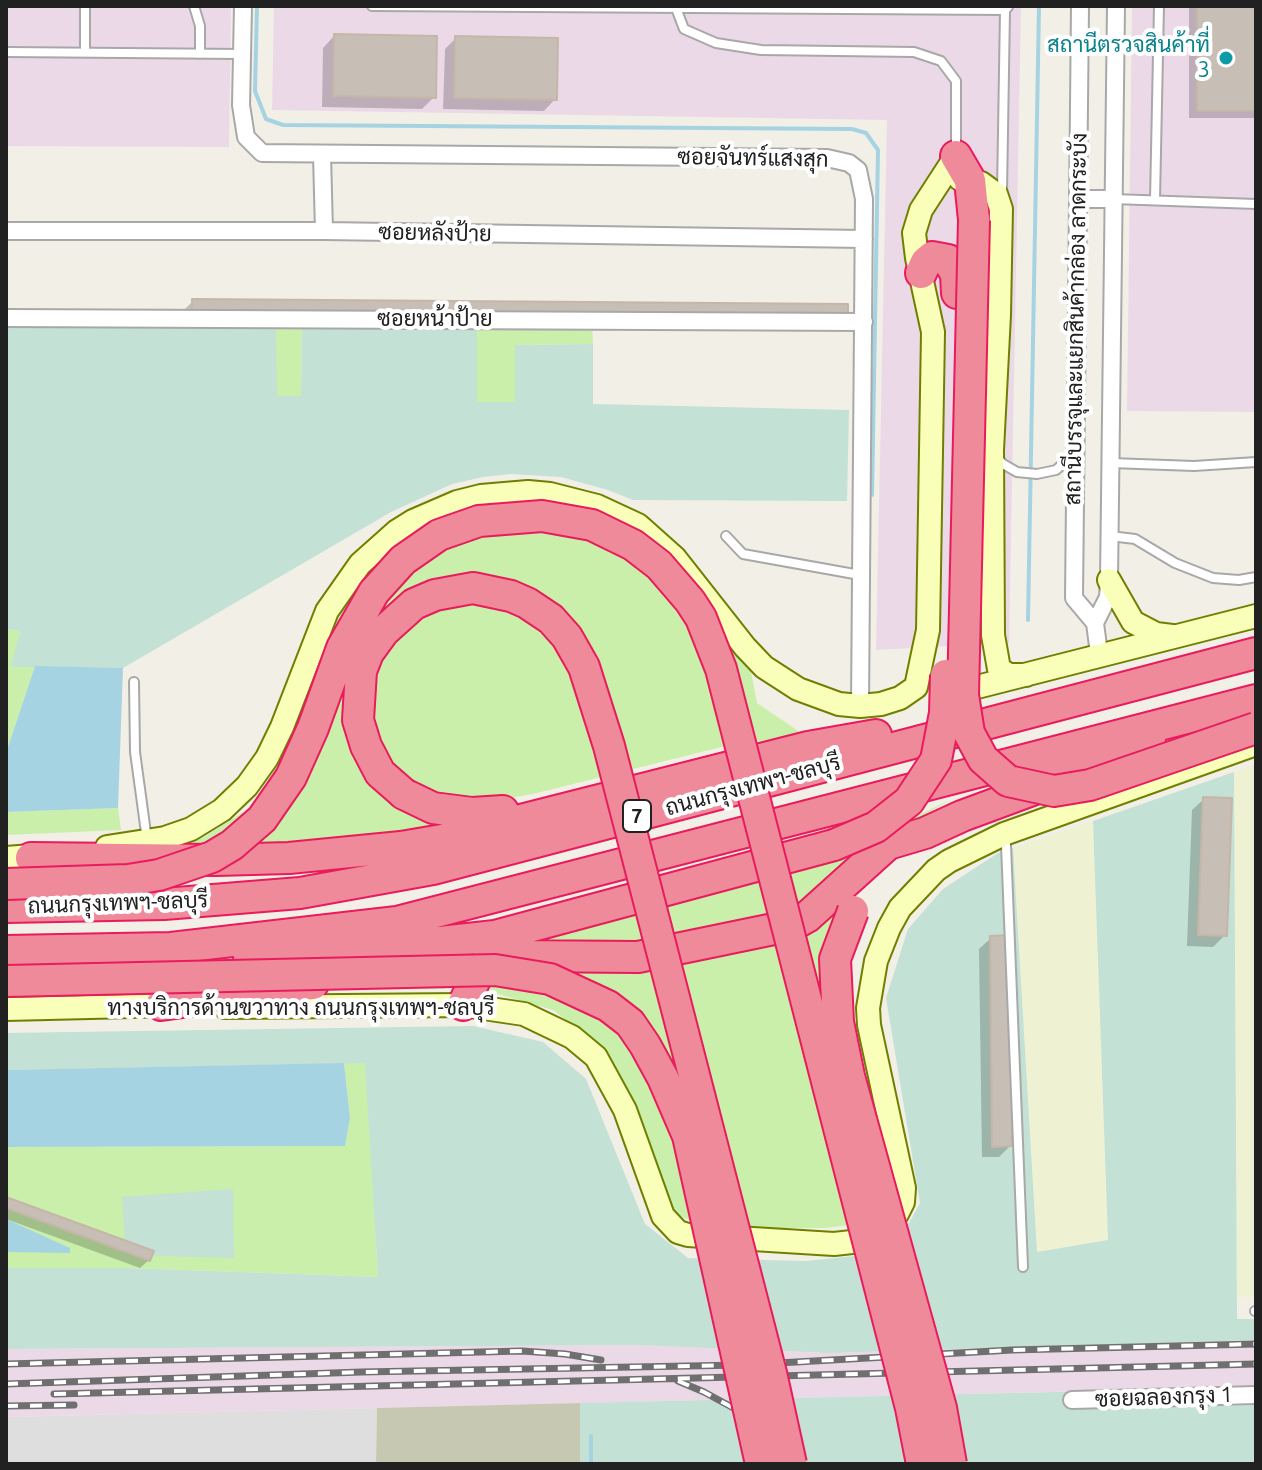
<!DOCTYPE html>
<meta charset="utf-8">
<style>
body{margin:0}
#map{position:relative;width:1262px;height:1470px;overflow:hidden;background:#f2efe7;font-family:Ubuntu,sans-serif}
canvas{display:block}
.frame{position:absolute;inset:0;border:8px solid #212121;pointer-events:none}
</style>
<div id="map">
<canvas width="1262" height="1470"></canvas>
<div class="frame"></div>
</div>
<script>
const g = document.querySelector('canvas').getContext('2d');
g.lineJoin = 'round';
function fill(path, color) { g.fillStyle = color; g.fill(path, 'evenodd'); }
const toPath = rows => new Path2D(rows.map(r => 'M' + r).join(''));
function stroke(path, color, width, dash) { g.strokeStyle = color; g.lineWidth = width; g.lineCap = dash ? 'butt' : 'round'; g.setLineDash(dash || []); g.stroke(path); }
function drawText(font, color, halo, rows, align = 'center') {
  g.font = font + ' Ubuntu,Sarabun,sans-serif'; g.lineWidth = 8; g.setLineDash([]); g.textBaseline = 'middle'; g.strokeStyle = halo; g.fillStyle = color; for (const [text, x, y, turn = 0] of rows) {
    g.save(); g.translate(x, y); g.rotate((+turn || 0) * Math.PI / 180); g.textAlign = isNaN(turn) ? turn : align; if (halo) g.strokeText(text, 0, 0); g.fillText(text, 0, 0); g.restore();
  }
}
fill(toPath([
 [377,1408,376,1464,6,1464,6,1417]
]), '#dfdede');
fill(toPath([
 [6,6,231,6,229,147,6,146],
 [274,6,1021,6,1009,643,876,650,887,120,272,110],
 [1132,6,1256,6,1256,412,1127,411],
 [1256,1340,1256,1387,6,1417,6,1349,634,1345,830,1353]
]), '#ecd9e8');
fill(toPath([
 [580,1403,580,1464,376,1464,377,1408]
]), '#c7c8b2');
fill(toPath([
 [1256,765,1256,1297,1237,1297,1234,772],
 [1093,821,1108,1240,1037,1252,1013,848]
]), '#eef2d2');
fill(toPath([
 [302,323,301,397,276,396,276,324],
 [477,324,592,324,593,344,516,345,515,403,477,402],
 [438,519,627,528,750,667,757,703,804,735,725,746,537,793,500,800,482,800,437,794,414,781,398,802,460,827,363,843,155,850,204,837,245,811,266,787,309,701,338,619,360,583,374,566,408,536],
 [6,629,20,631,12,667,35,666,6,753],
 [950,800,894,832,797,909,636,951,503,951,445,989,346,990,546,935,893,827],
 [118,808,121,830,6,835,6,812],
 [847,893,857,1224,826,1228,764,1228,691,1221,675,1213,659,1183,629,1097,606,1051,553,1010,488,991,496,979,523,965,604,971],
 [344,1063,366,1063,378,1277,127,1268,6,1268,6,1252,70,1252,69,1248,6,1219,6,1147,345,1146,350,1118]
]), '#caefaa');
fill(toPath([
 [6,320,276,324,277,396,301,396,302,323,477,324,477,402,515,402,515,345,593,344,593,404,849,410,847,501,633,500,608,490,561,477,511,474,483,477,452,484,391,512,123,668,11,667,20,631,6,629],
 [1234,772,1237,1319,1256,1319,1256,1340,830,1353,634,1345,6,1349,6,1268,127,1268,378,1277,365,1063,6,1070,6,1033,473,1026,543,1042,586,1079,645,1224,688,1258,806,1261,855,1256,909,1223,920,1203,886,998,908,929,943,889,998,853,1013,848,1037,1252,1108,1240,1093,821],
 [233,1189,234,1258,126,1255,122,1197],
 [1099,1391,1100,1409,1256,1405,1256,1464,580,1464,580,1403]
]), '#c3e1d4');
fill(toPath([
 [35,666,123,668,118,808,6,812,6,753],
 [344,1063,350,1118,345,1146,6,1147,6,1070],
 [6,1219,70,1248,70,1253,6,1252]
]), '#a5d3e2');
fill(toPath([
 [1189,6,1256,6,1256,118,1189,118],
 [334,36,434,97,422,109,322,107,323,48],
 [456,38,555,99,544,111,443,109,445,49],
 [193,301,846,306,182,312],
 [1204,799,1225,935,1213,947,1187,946,1192,810],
 [991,938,1010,1146,999,1157,982,1157,979,949],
 [6,1199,149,1260,140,1268,6,1219]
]), '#0003');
stroke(toPath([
 [257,6,255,91,266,119,283,125,852,129,866,133,878,150,872,495],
 [1028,620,1039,6],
 [591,1436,591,1464]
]), '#a5d3e2', 4);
const building = toPath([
 [1197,6,1256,6,1256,111,1197,111,1197,6],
 [334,34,437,36,436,98,333,96,334,34],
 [455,36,558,38,557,100,454,98,455,36],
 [192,299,848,304,848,315,192,311,192,299],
 [1203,797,1232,798,1227,936,1198,935,1203,797],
 [1010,935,1012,1146,992,1147,990,936,1010,935],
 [6,1197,154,1251,150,1261,6,1208,6,1197]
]);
fill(building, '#c7beb6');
stroke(building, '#c5b6a8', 2);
const lane = toPath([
 [194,6,200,26,200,54],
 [372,6,1005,10],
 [676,8,684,29,716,43,761,50,914,52,941,61,956,81,956,151],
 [6,52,241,54],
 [85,52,85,6],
 [1002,192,1005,10,1008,7],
 [1113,199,1256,204],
 [1155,200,1159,6],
 [997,457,1003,464,1017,472,1037,474,1056,470,1074,454],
 [1111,463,1194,466,1256,462],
 [726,536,743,554,860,575],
 [1110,536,1135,539,1175,563,1213,578,1239,580,1256,577],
 [134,682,135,752,147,840],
 [1006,845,1023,1267],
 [1255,1311,1256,1311]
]);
const street = toPath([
 [243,6,241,105,246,137,262,153,827,158,849,163,858,170,864,199,860,706],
 [1080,6,1074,598,1095,623],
 [322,155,324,231],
 [1078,199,1113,199],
 [6,231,324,231,864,239],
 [6,318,864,322],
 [1099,654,1095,623,1108,597,1109,580,1116,6],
 [1072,1400,1256,1395]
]);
const secondary = toPath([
 [960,179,981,183,996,194,1001,209,999,315,992,450,993,635,999,669,1009,675,1026,675],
 [1109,580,1133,622,1156,634,1172,636],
 [949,685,977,687,1256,616],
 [107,847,165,838,191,829,222,810,247,786,267,758,282,727,327,611,360,564,397,531,413,521,457,502,481,496,528,492,550,494,597,506,638,525,675,558,745,647,764,667,798,689,839,704,860,706,881,704,900,698,916,687,928,630,933,332,917,258,914,233,921,210,956,156],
 [6,858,45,855],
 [225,1007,463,1005,524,1014,572,1037,596,1057,625,1110,663,1216,678,1232,688,1235,834,1244,852,1242,879,1229,897,1214,903,1202,904,1188,869,1025,868,1008,876,961,889,928,900,908,936,870,949,861,1004,834,1256,744],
 [6,1009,174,1005]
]);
const highway = toPath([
 [956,156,970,180,974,220],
 [921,273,926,262,932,257,948,260,956,274,957,293],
 [404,794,433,808,472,813,503,811],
 [31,858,216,860,289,858,401,847,442,840,808,747,876,735],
 [6,907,164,904,300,893,433,869,1256,653],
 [6,951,171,948,397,922,1256,700],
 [249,957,265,959,367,950,495,936,834,845],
 [161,1005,313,984],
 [463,1005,481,967,512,956,638,957,793,925,807,917,888,844,925,833,962,816,1113,760,1150,739]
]);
stroke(lane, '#a8a8a8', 12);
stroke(street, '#a8a8a8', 20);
stroke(secondary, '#6f8000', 26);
stroke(highway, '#e91b5d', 34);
stroke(lane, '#fff', 8);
stroke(street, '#fff', 16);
stroke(secondary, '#f9feb9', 22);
stroke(highway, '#ee8a9a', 30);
const rail = toPath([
 [6,1364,522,1351,565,1354,601,1360],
 [678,1381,704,1392,739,1411,803,1464],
 [6,1384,362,1372,742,1365,1012,1350,1256,1344],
 [54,1394,1256,1364],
 [6,1406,74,1405]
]);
stroke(rail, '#6f6f6f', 7);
stroke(rail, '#fff', 4, [12]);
const highwayBridge = toPath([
 [974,220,963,695,969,733,983,759,1008,781,1054,791,1090,785,1256,728],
 [404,794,380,773,366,746,358,720,361,671,368,653,384,631,414,604,435,595,473,588,511,596,527,603,551,619,567,637,584,667,609,746,771,1373,791,1464],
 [834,845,876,827,909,801,936,760,945,713,946,675],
 [6,884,128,880,159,875,212,857,232,845,262,819,291,777,313,728,342,648,374,592,403,560,439,535,479,521,542,516,592,525,633,545,659,565,690,601,701,618,721,669,911,1408,922,1464],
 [853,911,835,959,838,1022,849,1076,941,1408,951,1464],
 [6,981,495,970,550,979,608,1006,630,1023,645,1045,663,1078,688,1136,761,1464]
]);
stroke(highwayBridge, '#e91b5d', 34, []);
stroke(highwayBridge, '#ee8a9a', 30);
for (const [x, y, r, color] of [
 [1226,58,8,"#0f9aa8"]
]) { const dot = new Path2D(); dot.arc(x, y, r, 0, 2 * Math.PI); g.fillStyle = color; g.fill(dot); stroke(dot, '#fff', 3); }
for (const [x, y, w] of [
 [637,816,28]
]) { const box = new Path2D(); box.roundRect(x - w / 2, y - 16, w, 32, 6); g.fillStyle = '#fff'; g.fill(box); stroke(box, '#212121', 2); }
drawText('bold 20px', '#212121', null, [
 ["7",637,816]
]);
drawText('22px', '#0d838f', '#fff', [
 ["สถานีตรวจสินค้าที่",1210,45],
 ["3",1210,70]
], 'right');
drawText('22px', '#212121', '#fff', [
 ["ซอยจันทร์แสงสุก",753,158,1],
 ["ซอยหลังป้าย",435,233,1],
 ["ซอยหน้าป้าย",435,319],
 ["สถานีบรรจุและแยกสินค้ากล่อง ลาดกระบัง",1076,319,-89],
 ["ถนนกรุงเทพฯ-ชลบุรี",753,785,-15],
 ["ถนนกรุงเทพฯ-ชลบุรี",118,903,-2],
 ["ทางบริการด้านขวาทาง ถนนกรุงเทพฯ-ชลบุรี",301,1008],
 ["ซอยฉลองกรุง 1",1164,1397,-2]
]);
</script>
